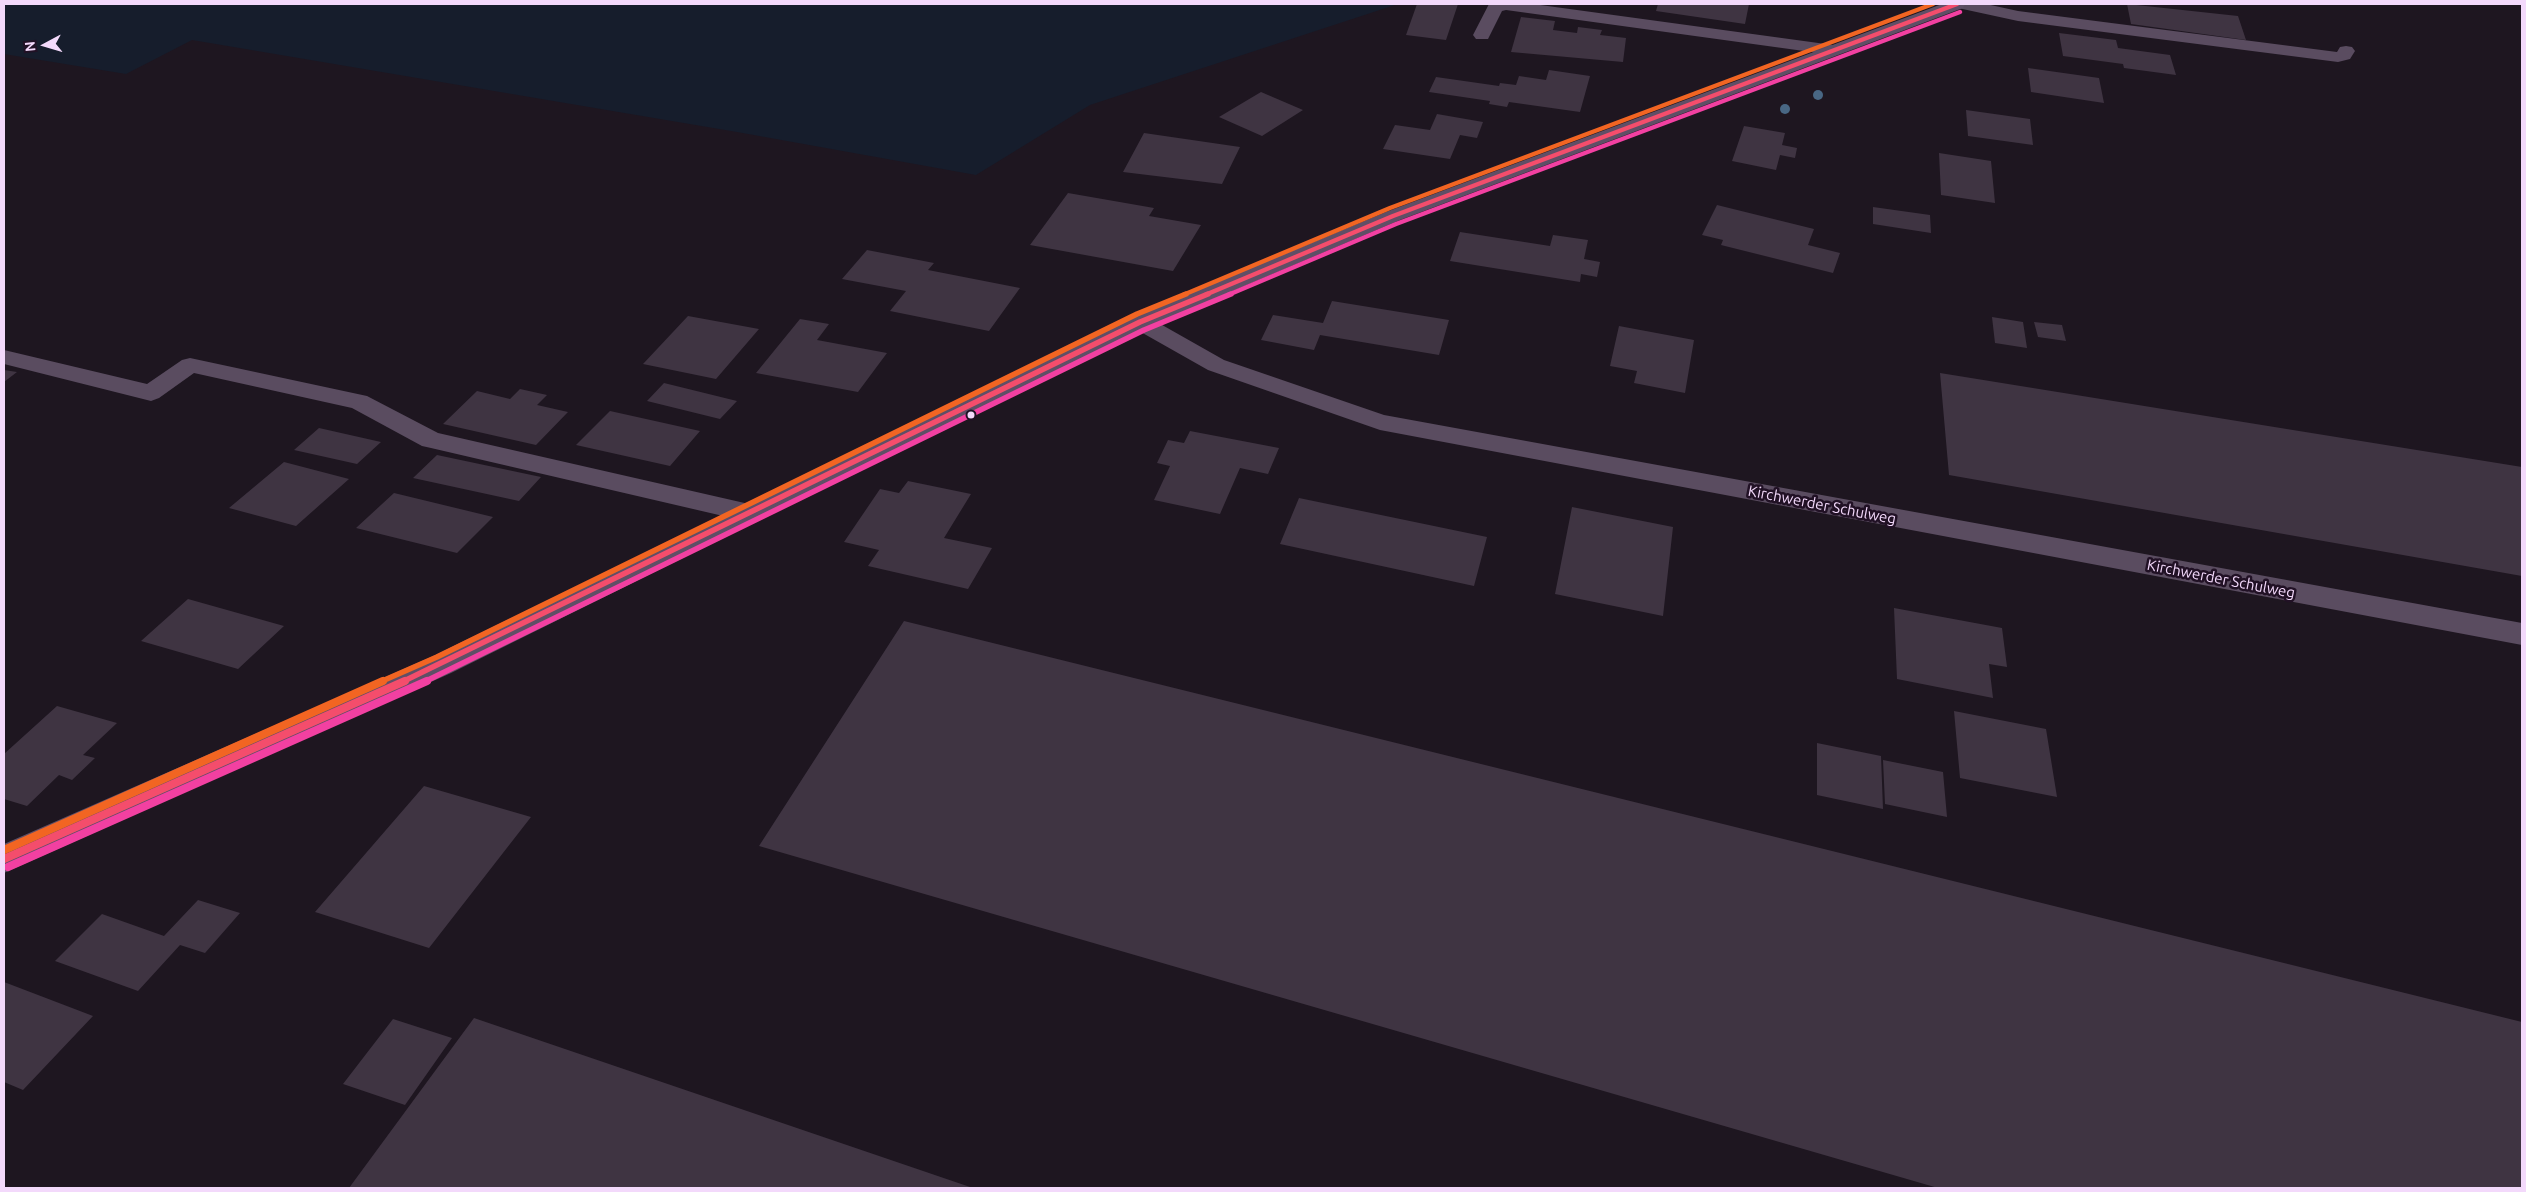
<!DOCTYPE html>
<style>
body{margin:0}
#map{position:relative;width:2526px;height:1192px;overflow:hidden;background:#1e1620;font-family:Ubuntu,sans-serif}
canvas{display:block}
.frame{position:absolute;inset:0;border:5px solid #f3d9fb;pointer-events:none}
.north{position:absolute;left:20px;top:20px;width:50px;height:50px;-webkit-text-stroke:4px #211125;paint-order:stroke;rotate:264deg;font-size:14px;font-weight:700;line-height:20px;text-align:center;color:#f3d9fb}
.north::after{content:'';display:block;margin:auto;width:18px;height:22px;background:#f3d9fb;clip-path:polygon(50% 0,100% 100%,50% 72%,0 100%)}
</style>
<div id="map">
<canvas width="2526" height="1192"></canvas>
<div class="frame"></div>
<div class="north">N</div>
</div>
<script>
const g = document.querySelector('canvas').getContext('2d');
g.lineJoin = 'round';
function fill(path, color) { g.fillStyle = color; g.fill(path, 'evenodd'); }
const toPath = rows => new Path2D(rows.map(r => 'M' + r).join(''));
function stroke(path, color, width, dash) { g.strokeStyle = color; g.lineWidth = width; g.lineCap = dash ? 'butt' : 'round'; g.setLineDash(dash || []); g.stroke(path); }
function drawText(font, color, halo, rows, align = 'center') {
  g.font = font + ' Ubuntu,sans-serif'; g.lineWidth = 5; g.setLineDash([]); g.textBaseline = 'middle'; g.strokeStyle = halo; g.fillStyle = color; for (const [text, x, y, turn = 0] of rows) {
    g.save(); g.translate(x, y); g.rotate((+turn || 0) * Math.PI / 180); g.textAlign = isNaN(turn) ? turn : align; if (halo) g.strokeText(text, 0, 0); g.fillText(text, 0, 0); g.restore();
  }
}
fill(toPath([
 [4,4,1398,4,1090,105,976,175,737,132,192,40,126,74,4,54]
]), '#161d2c');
fill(toPath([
 [1417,4,1458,4,1446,40,1406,35],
 [1658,4,1749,4,1745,24,1656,11],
 [2127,4,2238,16,2246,40,2131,24],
 [1521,17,1555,21,1553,30,1577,33,1578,27,1602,30,1600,35,1626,38,1623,62,1511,52],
 [2059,33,2116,40,2118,48,2170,55,2176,75,2124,68,2123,64,2063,56],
 [2028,68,2099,78,2104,103,2031,92],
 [1549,70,1590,76,1580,112,1509,102,1507,107,1489,104,1490,101,1429,92,1436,77,1499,86,1500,83,1516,85,1519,76,1546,80],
 [1261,92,1303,110,1262,136,1219,117],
 [1966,110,2030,119,2033,145,1968,136],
 [1437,114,1483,122,1477,138,1460,135,1450,159,1383,149,1395,125,1430,130],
 [1744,126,1785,133,1782,145,1797,148,1795,158,1780,155,1776,170,1732,161],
 [1144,133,1240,147,1222,184,1123,172],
 [1939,153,1991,161,1995,203,1941,195],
 [1068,193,1154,208,1149,216,1201,225,1173,271,1030,245],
 [1717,205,1814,229,1808,245,1840,253,1833,273,1721,245,1723,240,1702,235],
 [1873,207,1930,215,1931,233,1873,224],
 [1460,232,1550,246,1553,235,1588,240,1584,259,1600,262,1597,277,1581,274,1580,282,1450,261],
 [867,250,934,263,928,270,1020,288,989,331,890,311,906,291,842,279],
 [1332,301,1449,320,1439,355,1320,335,1314,350,1261,340,1273,315,1323,323],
 [688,316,759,329,716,379,643,364],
 [1992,317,2023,322,2027,348,1995,343],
 [800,319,829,324,817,340,887,353,858,392,756,373],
 [2034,322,2062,325,2066,341,2038,337],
 [1619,326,1694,340,1685,393,1634,383,1637,371,1610,366],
 [4,370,17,372,4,382],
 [1940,373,2522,467,2522,576,1949,475],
 [664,383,737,401,720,419,647,401],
 [520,389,547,395,537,405,568,412,536,445,443,424,477,391,510,399],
 [610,411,700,431,670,466,576,445],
 [319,428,381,442,357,464,294,450],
 [1190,431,1279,448,1268,474,1240,468,1220,514,1154,500,1170,466,1157,463,1168,440,1184,443],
 [437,455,541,477,519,501,413,478],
 [284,462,349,479,296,526,229,508],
 [908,481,971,494,944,538,992,548,968,589,868,566,879,550,844,542,880,489,899,493],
 [394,493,493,517,457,553,356,528],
 [1299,498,1487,537,1474,586,1280,544],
 [1572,507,1673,527,1663,616,1555,594],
 [188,599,284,626,238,669,141,641],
 [1894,608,2002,628,2007,667,1989,664,1993,698,1897,679],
 [904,621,2522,1022,2522,1188,1938,1188,759,846],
 [57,706,117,723,83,755,95,758,72,780,59,775,27,806,4,799,4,754],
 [1954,711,2046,729,2057,797,1960,778],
 [1817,743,1881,756,1883,809,1817,795],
 [1883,760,1943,772,1947,817,1885,804],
 [424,786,531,817,429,948,315,912],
 [198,900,240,913,205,953,180,945,138,991,55,961,102,914,164,936],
 [4,982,93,1016,23,1090,4,1082],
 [474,1018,973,1188,349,1188],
 [393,1019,452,1038,405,1105,343,1084]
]), '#3f3442');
fill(toPath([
 [1489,4,1533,4,1833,45,1839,46,1842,50,1839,54,1833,55,1506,10,1502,11,1488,39,1476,39,1473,35,1489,4],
 [1956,4,1986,4,2018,11,2337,52,2340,47,2346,46,2352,47,2355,51,2350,59,2338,62,2018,21,1958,8,1956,4],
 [4,350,147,384,182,360,190,358,367,396,438,433,749,504,758,507,762,513,758,519,749,522,431,448,422,446,352,408,194,373,159,398,151,401,4,364,4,350]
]), '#5a4c60');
fill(toPath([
 [1140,315,1148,317,1224,360,1384,415,2522,623,2522,645,1380,430,1208,370,1132,327,1129,322,1132,317,1140,315]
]), '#5a4c60');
fill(toPath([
 [1942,4,1965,4,1963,8,1400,220,1148,327,451,673,4,873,4,844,431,657,1132,317,1386,212,1942,4]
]), '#5f4f66');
stroke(toPath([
 [1205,295,1393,216,1957,4]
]), '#f44d6c', 4.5);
stroke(toPath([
 [402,682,1140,322,1208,294]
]), '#f44d6c', 5.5);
stroke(toPath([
 [4,859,405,681]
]), '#f44d6c', 8);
stroke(toPath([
 [1228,295,1396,224,1960,12]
]), '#f240a1', 4.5);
stroke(toPath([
 [424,682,1144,330,1231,294]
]), '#f240a1', 5.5);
stroke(toPath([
 [8,867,427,681]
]), '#f240a1', 8);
stroke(toPath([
 [1183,295,1390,208,1933,4]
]), '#f26522', 4.5);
stroke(toPath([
 [380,682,437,657,1137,314,1186,294]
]), '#f26522', 5.5);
stroke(toPath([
 [4,850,383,681]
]), '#f26522', 8);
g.fillStyle = '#496784';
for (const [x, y] of [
 [1818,95],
 [1785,109]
]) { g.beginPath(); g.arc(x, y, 5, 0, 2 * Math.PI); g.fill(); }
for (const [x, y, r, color] of [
 [971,415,4.5,"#f3d9fb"]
]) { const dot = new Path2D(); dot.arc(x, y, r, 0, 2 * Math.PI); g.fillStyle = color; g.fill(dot); stroke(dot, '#211125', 2); }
drawText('15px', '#f3d9fb', '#211125', [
 ["Kirchwerder Schulweg",1822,505,11],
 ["Kirchwerder Schulweg",2221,579,11]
]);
</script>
